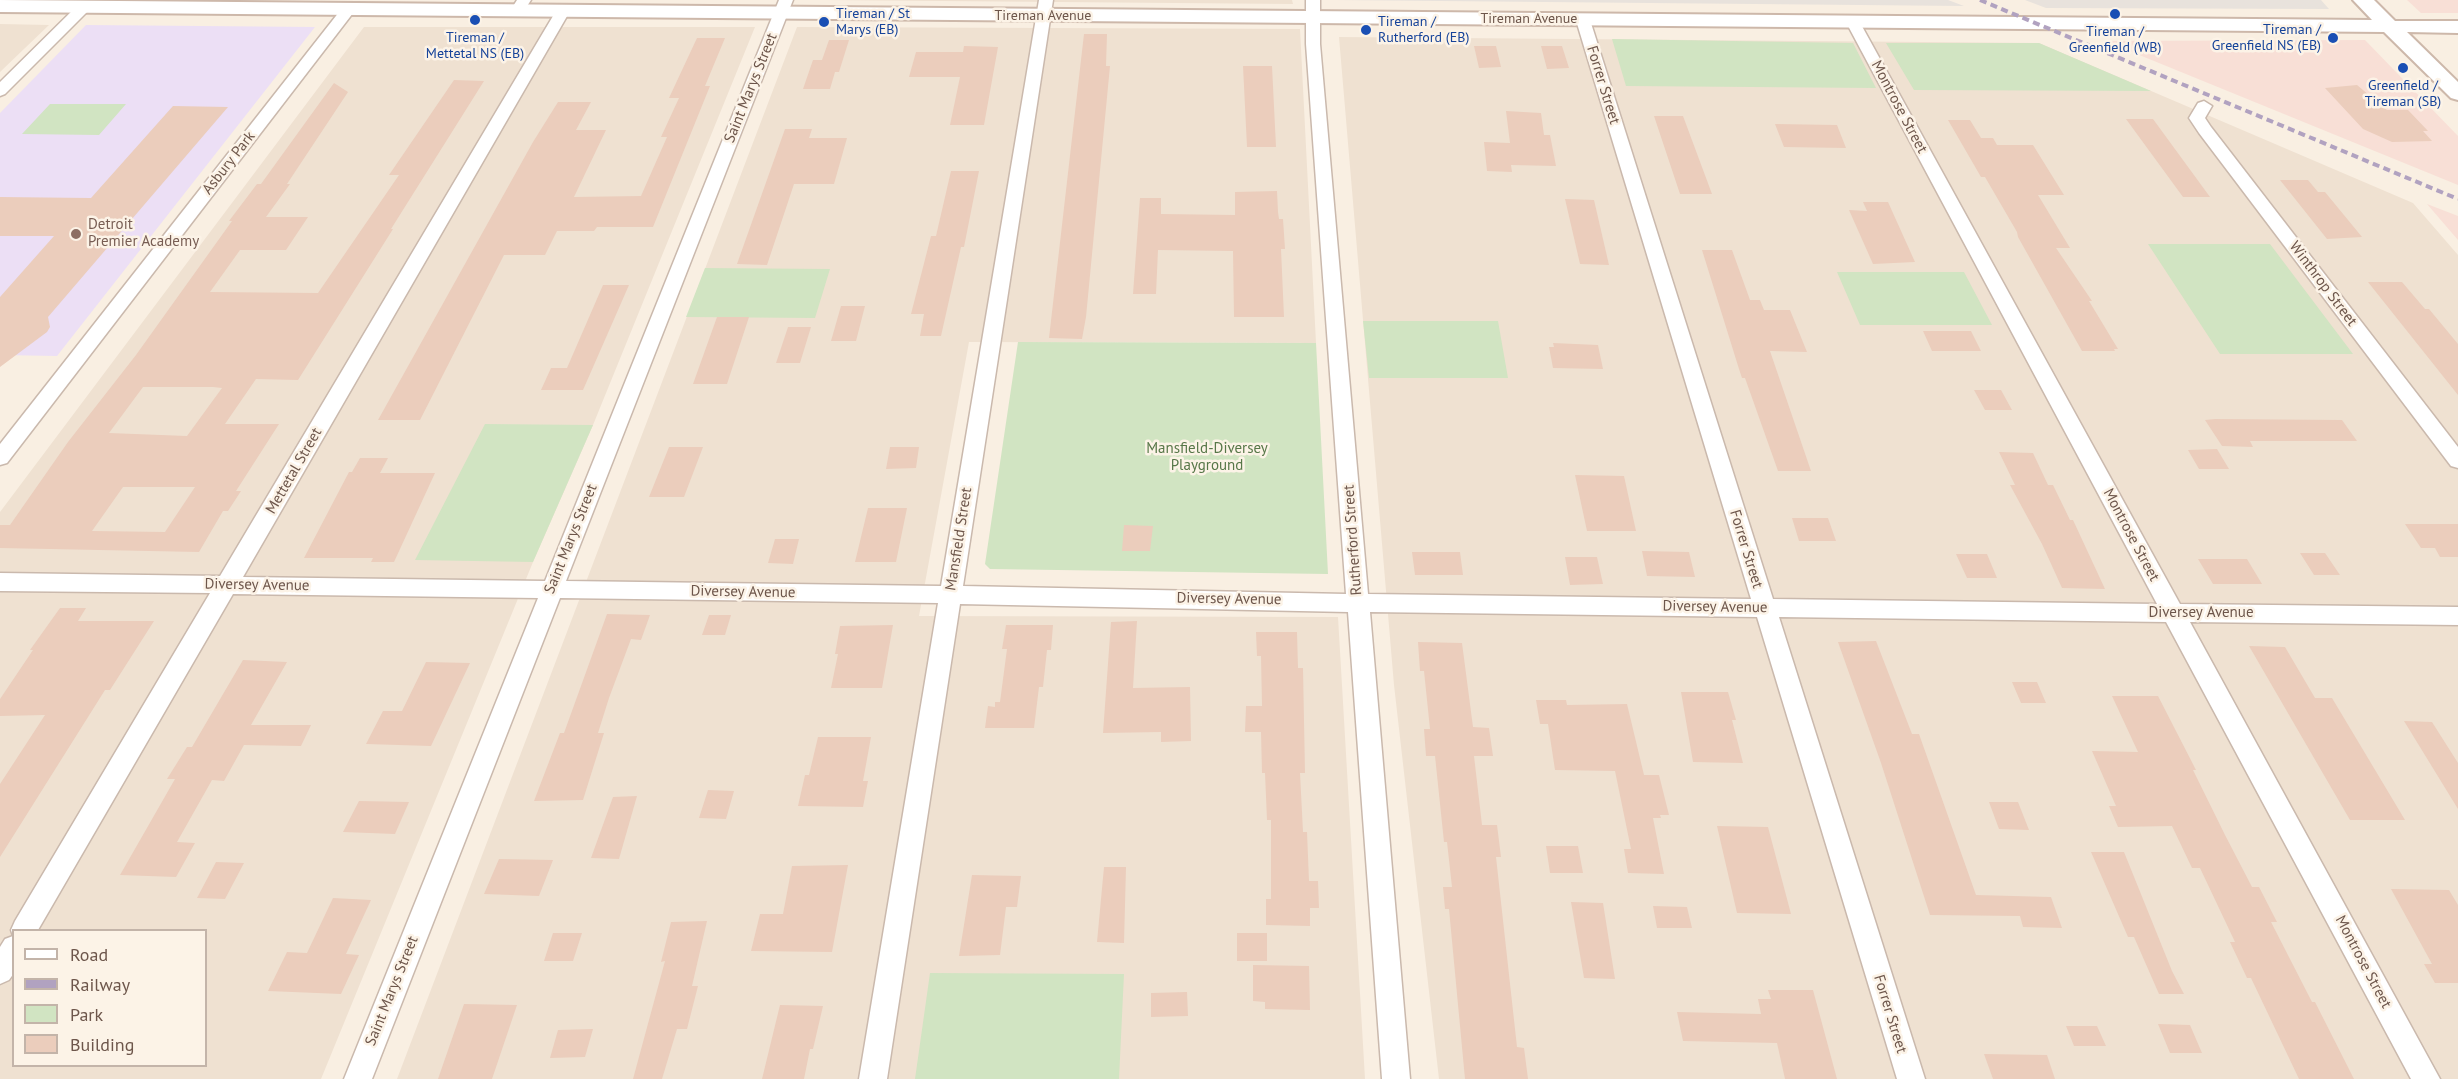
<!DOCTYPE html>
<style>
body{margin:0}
#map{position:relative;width:2458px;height:1079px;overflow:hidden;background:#f9efe2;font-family:"PT Sans",sans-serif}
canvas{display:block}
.legend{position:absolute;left:12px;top:929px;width:195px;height:138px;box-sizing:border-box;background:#fcf3e7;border:2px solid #c3b4a9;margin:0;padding:8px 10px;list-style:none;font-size:18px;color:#6d564b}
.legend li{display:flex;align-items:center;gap:12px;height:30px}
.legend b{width:30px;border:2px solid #c3b4a9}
</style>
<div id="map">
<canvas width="2458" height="1079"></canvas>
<ul class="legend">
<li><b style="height:8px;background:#fff"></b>Road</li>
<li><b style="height:8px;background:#b1a2c0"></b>Railway</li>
<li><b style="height:16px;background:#d1e4c2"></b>Park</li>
<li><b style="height:16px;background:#ebcdbc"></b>Building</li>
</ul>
</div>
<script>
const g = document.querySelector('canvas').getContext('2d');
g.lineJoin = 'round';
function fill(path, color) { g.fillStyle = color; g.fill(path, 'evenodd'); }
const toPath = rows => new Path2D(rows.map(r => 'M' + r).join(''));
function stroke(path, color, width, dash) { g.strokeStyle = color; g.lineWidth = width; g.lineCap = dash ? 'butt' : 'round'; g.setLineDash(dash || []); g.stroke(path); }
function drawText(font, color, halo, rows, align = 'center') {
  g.font = font + ' "PT Sans",sans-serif'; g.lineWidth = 5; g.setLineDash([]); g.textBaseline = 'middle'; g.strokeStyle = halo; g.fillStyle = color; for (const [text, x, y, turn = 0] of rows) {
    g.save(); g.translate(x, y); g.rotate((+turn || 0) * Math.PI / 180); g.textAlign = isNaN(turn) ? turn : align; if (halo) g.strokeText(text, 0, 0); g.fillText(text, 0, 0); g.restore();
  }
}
fill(toPath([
 [824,0,1292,0,1293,4,1292,4],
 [0,24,49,25,0,72],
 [364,27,755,27,593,425,533,562,321,1079,0,1079,0,512],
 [14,930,206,930,206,1066,14,1066],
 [797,27,1300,29,1316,343,969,342,919,616,1338,617,1365,1079,397,1079],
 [1339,37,2039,43,2413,203,2458,255,2458,1079,1439,1079,1394,685]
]), '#efe1d1');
fill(toPath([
 [2407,0,2458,0,2458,13,2421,13],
 [2365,40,2458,136,2458,185,2105,41],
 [2427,204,2458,216,2458,240]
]), '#f8dfd6');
fill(toPath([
 [1335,0,1948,0,1964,6],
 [2025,0,2321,0,2329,9,2046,8]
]), '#e8e2dc');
fill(toPath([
 [86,25,315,27,57,356,0,355,0,113]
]), '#ecdff5');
fill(toPath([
 [1612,39,1853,43,1876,88,1626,86],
 [1886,43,2039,43,2151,91,1914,90],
 [50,104,126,104,99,135,22,134],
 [2148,244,2270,244,2353,354,2220,354],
 [705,268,830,269,815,318,686,317],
 [1837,272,1964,272,1992,325,1860,325],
 [1363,321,1498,321,1508,378,1369,378],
 [1018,342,1316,343,1328,574,990,569,985,564],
 [485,424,593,425,533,562,415,560],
 [930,973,1124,974,1119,1079,915,1079]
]), '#d1e4c2');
fill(toPath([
 [1084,34,1107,34,1106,66,1110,66,1086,317,1082,339,1049,338],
 [697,38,725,38,705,86,710,86,653,227,597,227,594,231,557,231,545,255,504,255,420,420,378,420,533,142,558,102,591,102,576,130,606,130,574,197,641,196,667,137,661,137,679,98,669,98],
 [829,40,849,40,839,72,835,72,830,89,803,89,813,60,822,60],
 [964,46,998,47,984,125,950,125,960,77,909,77,916,52,963,52],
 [1474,46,1496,46,1501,67,1479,68],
 [1541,46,1562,46,1569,68,1547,69],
 [1243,66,1272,66,1276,147,1247,147],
 [454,80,484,81,391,229,393,229,298,380,256,379,225,424,279,424,236,491,241,491,228,511,223,511,199,552,0,548,0,525,10,525,68,442,136,355,232,221,229,221,257,184,261,184,334,83,348,92,287,184,290,184,266,217,308,217,286,250,240,250,210,292,318,293,399,175,389,175],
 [143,387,213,387,222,388,187,436,109,433],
 [123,487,195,487,165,532,92,531],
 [2357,85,2387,110,2408,110,2428,131,2423,131,2432,141,2392,142,2363,129,2325,88],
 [173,106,228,107,48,317,50,327,47,332,0,367,0,297,54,236,0,236,0,197,91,198],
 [1506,111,1541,113,1544,135,1550,135,1556,166,1511,165,1512,172,1487,171,1484,142,1510,143],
 [1654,116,1683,116,1712,194,1680,194],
 [2126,119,2153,119,2210,197,2183,197],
 [1948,120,1970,120,1981,138,1993,138,1997,145,2033,145,2064,195,2038,195,2070,248,2056,248,2092,301,2089,301,2118,349,2114,349,2115,351,2082,351,2018,237,2017,232,1985,177,1981,177],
 [1775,124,1837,125,1846,148,1784,147],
 [785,129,812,129,809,138,847,138,834,184,794,184,767,265,737,264],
 [951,171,979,171,964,247,961,247,941,336,920,336,924,314,911,314,931,236,936,236],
 [2280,180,2308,180,2318,192,2325,192,2362,237,2327,239],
 [1277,191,1278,212,1279,219,1283,219,1285,249,1281,249,1284,317,1234,317,1233,251,1158,250,1156,294,1133,294,1140,198,1161,198,1161,214,1235,215,1235,192],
 [1565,199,1594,200,1609,265,1580,264],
 [1863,202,1888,202,1915,262,1873,264,1849,210,1867,211],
 [1702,250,1732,250,1750,300,1760,300,1764,310,1790,310,1807,352,1770,351,1811,471,1778,471,1745,378,1742,378,1739,369],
 [2368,282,2402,282,2425,309,2429,309,2458,344,2458,395],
 [603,285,629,285,583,390,541,390,551,368,567,368],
 [841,306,865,306,856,341,831,341],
 [717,317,749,317,727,384,693,384],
 [788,327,811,327,800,363,776,363],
 [1923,331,1971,331,1981,351,1932,351],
 [1553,343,1598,345,1603,369,1553,368,1549,347,1554,347],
 [1974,390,2001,390,2012,410,1985,410],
 [2215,419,2342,420,2357,441,2250,441,2253,447,2222,446,2205,420],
 [669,447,703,447,684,497,649,497],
 [890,447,919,447,916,468,886,469],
 [2217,449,2229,469,2199,469,2188,450],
 [1999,452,2033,453,2048,485,2053,485,2070,520,2073,520,2105,589,2062,588,2042,544,2010,485,2015,485],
 [360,458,388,458,380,473,435,473,394,562,371,562,373,558,304,558,349,472,352,472],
 [1575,475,1624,476,1636,531,1587,531],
 [868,508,907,508,896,562,855,562],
 [1792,518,1828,518,1836,541,1799,541],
 [2405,524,2458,524,2458,557,2440,557,2435,548,2421,548],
 [1124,525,1153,526,1150,551,1122,551],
 [775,539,799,539,793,564,768,563],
 [1642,551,1689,552,1695,577,1647,576],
 [1412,552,1460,552,1463,575,1415,575],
 [2300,553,2325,553,2340,575,2314,575],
 [1956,554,1987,554,1997,578,1967,578],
 [1565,557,1597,557,1603,584,1570,585],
 [2198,559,2247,559,2262,584,2213,584],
 [60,608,86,608,78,621,154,621,110,690,105,690,0,857,0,784,45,715,0,716,0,699,33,650,30,650],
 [607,614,650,615,641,640,631,639,609,698,598,733,604,733,583,800,534,801,560,733,564,733],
 [709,615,731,615,725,635,702,635],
 [1137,621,1133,688,1190,687,1191,741,1161,742,1161,732,1103,733,1111,622],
 [893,625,882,688,831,688,838,654,835,654,840,626],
 [1006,625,1053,625,1051,650,1047,650,1043,687,1039,687,1034,728,985,728,988,706,995,707,995,702,1000,702,1007,649,1002,649],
 [1256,632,1297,632,1298,668,1303,668,1305,773,1300,773,1303,832,1307,832,1309,881,1318,881,1319,908,1310,908,1310,926,1266,925,1266,899,1271,899,1271,820,1267,820,1265,773,1262,773,1261,732,1245,732,1246,706,1262,706,1261,656,1257,656],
 [1876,641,1912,734,1919,734,1976,895,2051,897,2062,928,2023,927,2020,916,1930,915,1881,763,1838,642],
 [1418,642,1462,643,1473,727,1489,728,1493,756,1474,756,1482,825,1497,825,1501,857,1496,857,1517,1047,1524,1048,1528,1079,1465,1079,1449,909,1445,909,1443,887,1452,887,1447,842,1444,842,1435,756,1426,756,1424,729,1430,729,1424,671,1420,671],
 [2249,646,2285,647,2315,698,2332,698,2405,820,2350,820],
 [243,660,287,662,251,725,311,725,301,746,244,745,224,781,212,780,177,842,195,843,176,877,120,875,175,779,167,779,187,747,192,747],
 [426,662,470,663,431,746,366,744,383,711,402,711],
 [2012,682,2037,682,2046,703,2021,703],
 [1681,692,1728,692,1736,720,1732,720,1743,763,1693,762],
 [2112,696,2158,696,2196,770,2193,770,2225,835,2252,887,2259,887,2277,922,2271,922,2312,1002,2315,1002,2354,1079,2299,1079,2251,978,2247,978,2230,942,2235,942,2200,868,2192,868,2172,826,2118,827,2109,806,2116,806,2092,751,2138,752],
 [1536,700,1566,700,1567,705,1627,704,1644,775,1659,775,1669,815,1660,815,1661,818,1653,818,1664,874,1628,873,1624,849,1631,849,1615,771,1555,770,1548,724,1540,724],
 [2404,721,2432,722,2458,763,2458,809],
 [818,737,871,737,863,781,868,781,863,807,798,806,805,775,809,775],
 [708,790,734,791,726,819,699,818],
 [637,796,619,859,591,858,613,797],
 [359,801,409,802,395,834,343,832],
 [1989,802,2018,802,2029,830,1999,829],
 [1717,826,1768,827,1791,914,1737,913],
 [1546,846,1578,846,1583,873,1550,873],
 [2091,852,2124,852,2172,971,2184,994,2159,994,2134,937,2128,937],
 [499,859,553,860,539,896,484,894],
 [216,862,244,863,225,899,197,898],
 [848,865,832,952,751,951,760,914,783,914,792,866],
 [1104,867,1126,867,1124,943,1097,942],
 [972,875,1021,876,1017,907,1006,907,1000,955,959,956],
 [2391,889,2449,890,2458,905,2458,983,2435,983,2424,964,2432,964],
 [333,898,371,900,346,954,359,955,341,994,268,991,287,952,307,953],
 [1571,902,1603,903,1615,979,1584,978],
 [1653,906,1687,907,1692,928,1657,928],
 [707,921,692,986,698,986,687,1029,677,1029,662,1079,633,1079,665,961,661,962,671,922],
 [553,933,582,933,573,961,544,961],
 [1237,933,1267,933,1267,961,1237,961],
 [1253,965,1309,966,1310,1010,1265,1009,1265,1002,1253,1001],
 [1768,990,1813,990,1837,1079,1785,1079,1777,1043,1683,1041,1677,1012,1761,1014,1758,999,1771,999],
 [1187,992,1188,1016,1151,1017,1151,993],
 [464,1004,517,1005,492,1079,438,1079],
 [780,1005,823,1006,813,1049,810,1049,804,1079,762,1079],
 [2158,1024,2190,1025,2202,1053,2170,1053],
 [2066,1026,2097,1026,2106,1046,2074,1046],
 [593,1029,585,1057,550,1058,558,1030],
 [1984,1054,2047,1055,2055,1079,1993,1079]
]), '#ebcdbc');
const street = toPath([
 [517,0,531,0,522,14,517,15,510,11,517,0],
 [779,0,793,0,566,581,941,586,1039,0,1053,0,963,586,1346,594,1306,44,1306,0,1320,0,1320,44,1368,594,1751,599,1576,20,1583,16,1590,20,1773,599,2157,604,1846,22,1853,18,1858,19,2180,604,2458,607,2458,625,2190,622,2440,1079,2411,1079,2166,622,1779,617,1925,1079,1897,1079,1757,617,1370,612,1410,1079,1382,1079,1348,612,960,604,887,1079,859,1079,938,603,560,598,372,1079,344,1079,538,598,233,594,38,930,14,930,14,973,9,980,0,984,0,947,5,939,13,936,11,930,15,921,210,593,0,591,0,573,220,576,556,11,563,7,570,11,243,577,545,581,779,0],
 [84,3,91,7,89,10,5,94,0,96,0,82,79,4,84,3],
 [348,6,355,10,353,13,7,463,0,465,0,444,343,7,348,6],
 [2204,101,2212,106,2205,118,2211,127,2458,447,2458,468,2451,466,2199,133,2189,118,2198,103,2204,101]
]);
const secondary = toPath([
 [0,0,2372,20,2353,0,2374,0,2395,21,2458,21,2458,33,2407,32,2458,82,2458,100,2451,98,2384,32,0,12,0,0]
]);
stroke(street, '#cab9ad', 3);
stroke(secondary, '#cdb8aa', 4);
fill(street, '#fff');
fill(secondary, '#fff');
stroke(toPath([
 [1980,0,2458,199]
]), '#b1a2c0', 4, [7, 4.5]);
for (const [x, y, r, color] of [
 [2115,14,6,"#1a4fb4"],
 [475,20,6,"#1a4fb4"],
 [824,22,6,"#1a4fb4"],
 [1366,30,6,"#1a4fb4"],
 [2333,38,6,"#1a4fb4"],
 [2403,68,6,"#1a4fb4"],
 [76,234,6,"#8d6e63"]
]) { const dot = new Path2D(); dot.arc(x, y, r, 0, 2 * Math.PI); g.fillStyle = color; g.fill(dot); stroke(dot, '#fcf3e7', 2); }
drawText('14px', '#164399', '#fcf3e7', [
 ["Tireman / St",836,14,"left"],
 ["Marys (EB)",836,30,"left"],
 ["Tireman /",1378,22,"left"],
 ["Rutherford (EB)",1378,38,"left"],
 ["Tireman /",2321,30,"right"],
 ["Greenfield NS (EB)",2321,46,"right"],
 ["Tireman /",2115,32],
 ["Greenfield (WB)",2115,48],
 ["Tireman /",475,38],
 ["Mettetal NS (EB)",475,54],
 ["Greenfield /",2403,86],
 ["Tireman (SB)",2403,102]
]);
drawText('14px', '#6d564b', '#fcf3e7', [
 ["Tireman Avenue",1043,16],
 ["Tireman Avenue",1529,19]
]);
drawText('15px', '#6d564b', '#fcf3e7', [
 ["Forrer Street",1603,85,73],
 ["Saint Marys Street",751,88,-68],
 ["Montrose Street",1899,107,62],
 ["Asbury Park",229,163,-52],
 ["Winthrop Street",2323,284,53],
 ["Mettetal Street",294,471,-60],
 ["Montrose Street",2131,535,62],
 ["Saint Marys Street",571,539,-68],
 ["Mansfield Street",959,539,-81],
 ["Rutherford Street",1353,540,-94],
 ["Forrer Street",1746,549,73],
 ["Diversey Avenue",257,585,1],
 ["Diversey Avenue",743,592,1],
 ["Diversey Avenue",1229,599,1],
 ["Diversey Avenue",1715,607,1],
 ["Diversey Avenue",2201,613],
 ["Montrose Street",2363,962,62],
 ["Saint Marys Street",392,991,-68],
 ["Forrer Street",1890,1014,73]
]);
drawText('15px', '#785e54', '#fcf3e7', [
 ["Detroit",88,225],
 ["Premier Academy",88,242]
], 'left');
drawText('15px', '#577748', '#fcf3e7', [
 ["Mansfield-Diversey",1207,449],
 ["Playground",1207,466]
]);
</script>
